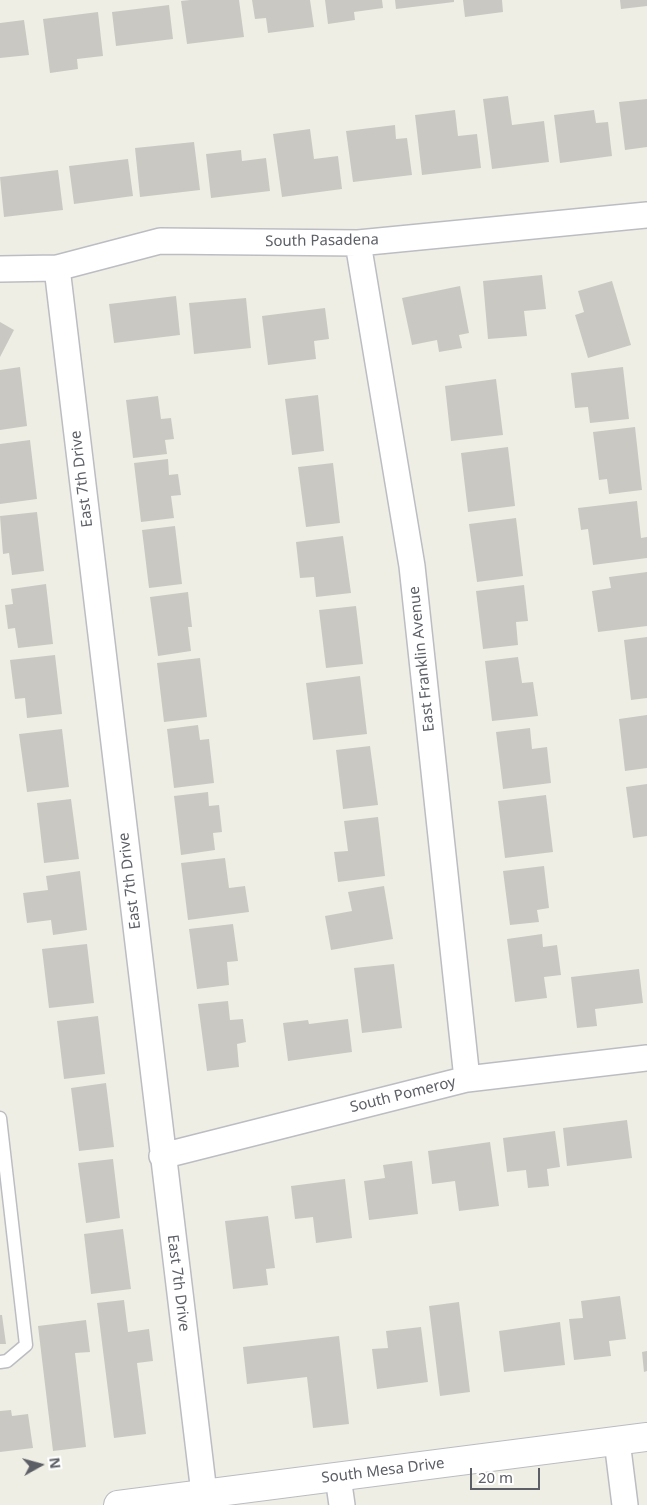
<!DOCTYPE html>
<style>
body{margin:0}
#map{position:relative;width:647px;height:1505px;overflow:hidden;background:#efeee5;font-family:"Noto Sans",sans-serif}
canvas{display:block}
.north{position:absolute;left:15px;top:1440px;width:50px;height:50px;-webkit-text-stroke:4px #fff;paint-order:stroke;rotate:83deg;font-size:14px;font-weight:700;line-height:20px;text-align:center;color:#5c5f65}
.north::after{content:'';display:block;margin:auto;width:18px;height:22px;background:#5c5f65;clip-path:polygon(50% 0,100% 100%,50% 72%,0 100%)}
.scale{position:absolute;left:470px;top:1468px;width:70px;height:22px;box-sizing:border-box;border:2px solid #5c5f65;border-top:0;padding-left:6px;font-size:15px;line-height:18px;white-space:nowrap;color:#5c5f65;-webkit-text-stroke:4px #fff;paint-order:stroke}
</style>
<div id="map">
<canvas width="647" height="1505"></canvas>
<div class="north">N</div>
<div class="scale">20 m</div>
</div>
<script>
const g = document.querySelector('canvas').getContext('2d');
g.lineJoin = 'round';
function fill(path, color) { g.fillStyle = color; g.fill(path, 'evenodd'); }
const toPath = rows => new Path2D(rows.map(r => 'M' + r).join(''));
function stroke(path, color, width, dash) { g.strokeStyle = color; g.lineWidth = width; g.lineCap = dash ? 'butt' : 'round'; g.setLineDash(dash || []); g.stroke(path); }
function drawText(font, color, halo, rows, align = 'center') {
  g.font = font + ' "Noto Sans",sans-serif'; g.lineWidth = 5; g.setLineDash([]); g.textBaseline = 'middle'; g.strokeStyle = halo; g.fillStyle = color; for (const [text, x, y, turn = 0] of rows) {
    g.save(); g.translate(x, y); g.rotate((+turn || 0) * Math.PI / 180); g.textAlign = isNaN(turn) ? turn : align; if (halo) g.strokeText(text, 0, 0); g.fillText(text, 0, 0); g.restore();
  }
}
fill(toPath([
 [190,0,239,0,244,37,187,44,181,1],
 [252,0,310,0,314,27,268,33,266,18,255,19],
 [325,0,382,0,383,8,354,12,355,20,328,24],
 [395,0,454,0,454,2,396,9],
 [463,0,502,0,503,12,465,17],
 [620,0,647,0,647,6,621,9],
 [169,5,173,39,116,46,112,12],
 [98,12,103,56,77,59,78,69,50,73,43,19],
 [24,20,29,55,0,58,0,23],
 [508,96,512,125,544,121,549,162,492,169,483,99],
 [647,99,647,147,625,150,619,102],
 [455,110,458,136,477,134,481,168,422,175,415,115],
 [594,110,596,123,608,122,612,156,560,163,554,115],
 [395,125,396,139,407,138,412,175,353,182,346,131],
 [310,129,314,159,338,156,342,189,282,197,273,134],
 [194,142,200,190,140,197,135,148],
 [241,150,242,161,266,158,270,191,211,198,206,154],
 [128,159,133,196,74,204,69,166],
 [58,170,63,210,4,217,0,177],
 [542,275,546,309,524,311,527,336,488,339,483,281],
 [612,281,631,345,588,358,575,315,584,312,578,291],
 [460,286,469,333,459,335,462,348,439,352,437,340,412,345,402,298],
 [176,296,180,335,114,343,109,304],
 [246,298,251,348,194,354,189,303],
 [325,308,329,339,314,341,316,359,268,365,262,316],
 [0,322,14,330,0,357],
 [20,367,27,426,0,430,0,370],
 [623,367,629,419,590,423,588,407,575,408,571,373],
 [496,379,503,435,451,441,445,386],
 [318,395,324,451,292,455,285,399],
 [158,396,161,419,171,418,174,439,165,440,167,454,133,458,126,400],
 [635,427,642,490,609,494,607,479,599,480,593,432],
 [30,440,37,499,0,504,0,444],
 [508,447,515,506,468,512,461,453],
 [168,459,169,475,178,474,181,495,171,496,174,518,141,522,134,463],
 [333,463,340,523,306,527,298,467],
 [637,501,641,538,647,537,647,558,593,565,588,529,581,530,578,508],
 [37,512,44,571,12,575,9,553,3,554,0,516],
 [516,518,523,576,477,582,469,524],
 [175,526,182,584,149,588,142,530],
 [343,536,351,593,316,597,314,577,300,578,296,542],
 [647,572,647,626,598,632,592,591,611,588,609,577],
 [46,584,53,644,18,648,15,628,8,629,5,605,13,604,11,589],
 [524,585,528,621,516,622,518,645,483,649,476,591],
 [188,592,192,627,188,627,191,651,158,656,150,597],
 [356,606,363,664,326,668,319,610],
 [647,637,647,698,631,700,624,640],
 [55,655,62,714,27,718,25,698,15,699,10,660],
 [518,657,522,683,533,682,538,716,492,721,485,661],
 [200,658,207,717,164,722,157,663],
 [360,676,367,734,313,740,306,683],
 [647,715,647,768,625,771,619,719],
 [198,725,200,740,209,739,214,783,174,788,167,729],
 [530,728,532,749,547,747,551,783,503,789,496,732],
 [62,729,69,787,27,792,19,734],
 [370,746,378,805,343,809,336,750],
 [647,784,647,836,633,838,626,787],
 [208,792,209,806,219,805,222,832,213,833,215,850,181,855,174,796],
 [546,795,553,852,505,858,498,801],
 [71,799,79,859,44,863,37,803],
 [378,817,385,876,338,882,334,852,348,851,344,821],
 [225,858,229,888,245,886,249,912,188,920,181,863],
 [544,866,549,908,537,910,539,922,510,925,503,871],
 [80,871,87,930,53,935,51,920,27,923,23,893,48,890,46,876],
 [384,886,393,939,331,950,325,916,352,911,348,892],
 [233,924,238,961,227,962,229,985,197,989,189,929],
 [542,934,543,947,557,945,561,975,544,977,547,998,515,1002,507,939],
 [87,944,94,1003,49,1008,42,949],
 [394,964,402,1028,362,1033,354,968],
 [639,969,643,1003,595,1009,597,1026,577,1028,571,977],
 [228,1001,230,1020,243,1019,246,1042,237,1044,239,1067,207,1071,198,1004],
 [98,1016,105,1074,64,1079,57,1021],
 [348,1019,352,1052,288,1061,283,1023,308,1020,309,1024],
 [106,1083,114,1147,79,1151,71,1088],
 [627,1120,632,1158,567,1166,563,1128],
 [555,1131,560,1167,547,1169,549,1186,528,1188,526,1170,507,1172,503,1138],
 [490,1142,499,1206,459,1211,455,1181,432,1184,428,1151],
 [113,1159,120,1218,86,1223,78,1163],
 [412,1161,418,1214,369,1220,364,1181,385,1178,383,1165],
 [345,1179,352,1238,316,1243,313,1217,295,1219,291,1186],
 [268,1216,275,1268,266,1269,268,1285,233,1289,225,1221],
 [123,1229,131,1289,91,1294,84,1234],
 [620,1296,626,1339,609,1341,611,1356,574,1360,569,1319,583,1318,581,1301],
 [124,1300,128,1332,149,1329,153,1361,137,1363,146,1434,114,1438,97,1303],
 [459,1302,470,1392,440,1396,429,1306],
 [0,1315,2,1315,6,1344,0,1344],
 [86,1320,90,1352,75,1353,86,1447,53,1451,38,1326],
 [560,1322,565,1365,504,1372,499,1331],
 [421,1327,428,1382,377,1389,372,1349,388,1348,386,1331],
 [339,1336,349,1424,313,1428,307,1377,247,1384,243,1347],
 [647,1351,647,1371,644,1372,642,1352],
 [11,1410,12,1416,28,1414,33,1448,0,1452,0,1411]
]), '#cac8c2');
const lane = toPath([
 [0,1118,26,1345,7,1361,0,1362]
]);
const street = toPath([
 [358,243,412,566,467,1079],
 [57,268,204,1493],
 [0,269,57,268,160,241,358,243,647,215],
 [162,1156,467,1079,647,1058],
 [617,1441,625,1505],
 [338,1477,342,1505]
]);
const secondary = toPath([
 [118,1505,647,1437]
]);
stroke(lane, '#bcbdc3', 15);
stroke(street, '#bcbdc3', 28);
stroke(secondary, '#babcc2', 30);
stroke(lane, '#fff', 12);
stroke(street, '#fff', 25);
stroke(secondary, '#fff', 28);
drawText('15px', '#5c5f65', '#fff', [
 ["South Pasadena",322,241,-1],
 ["East 7th Drive",82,479,-97],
 ["East Franklin Avenue",422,659,-96],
 ["East 7th Drive",130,881,-97],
 ["South Pomeroy",403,1095,-14],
 ["East 7th Drive",178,1283,83],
 ["South Mesa Drive",383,1471,-7]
]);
</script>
